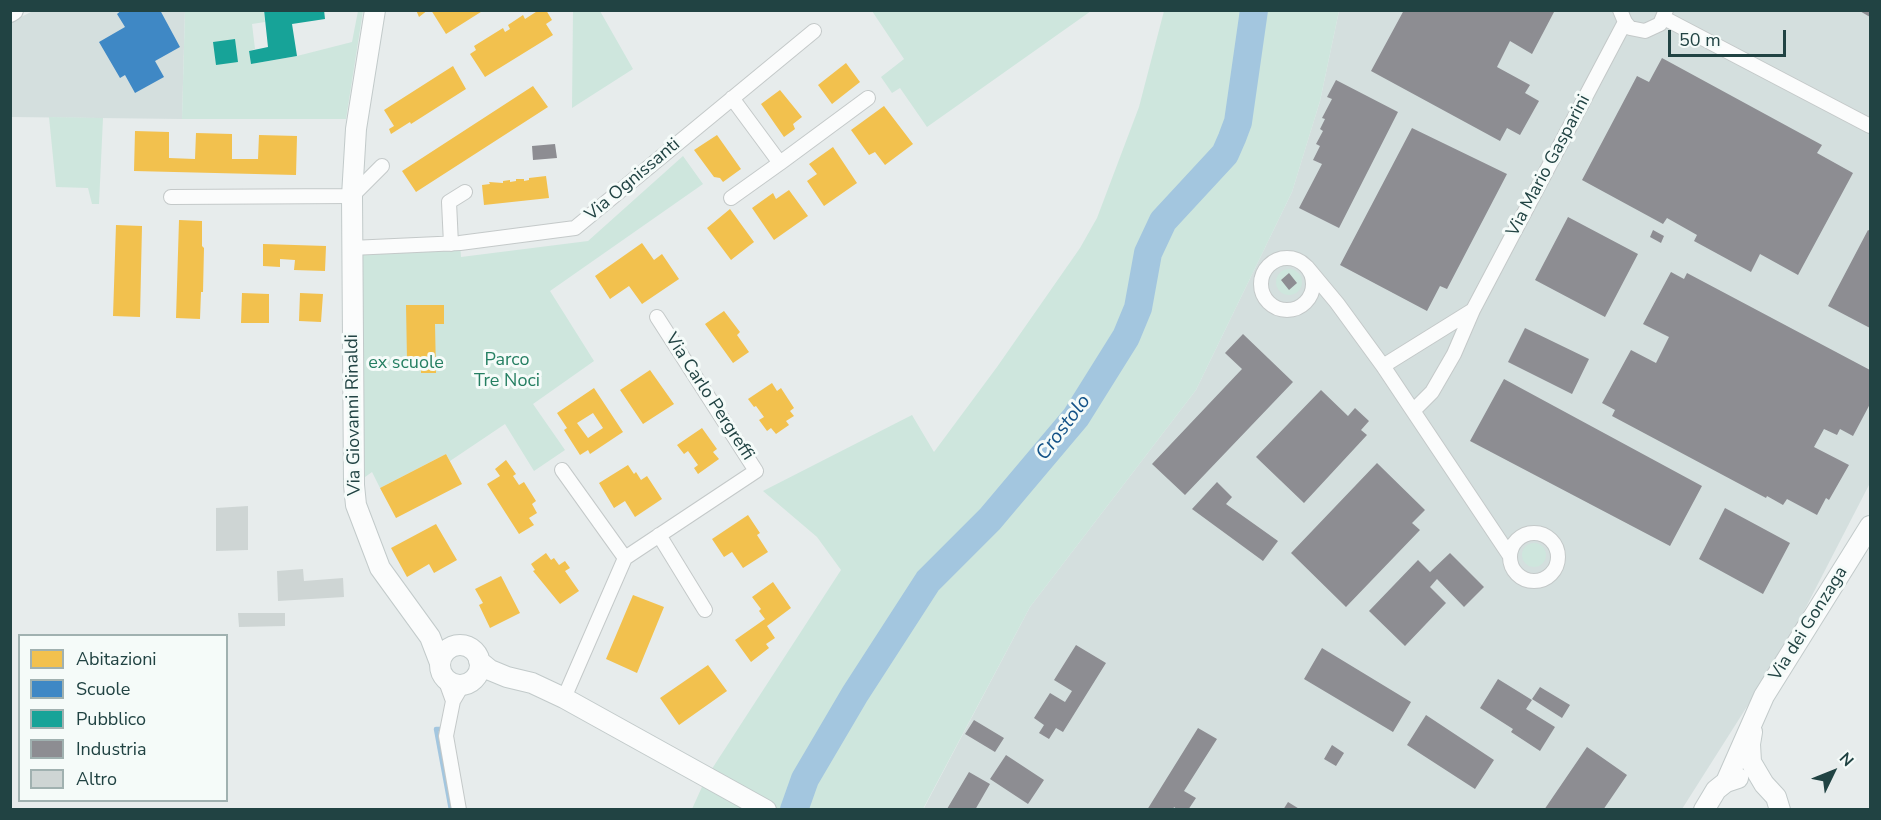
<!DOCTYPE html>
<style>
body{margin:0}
#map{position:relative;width:1881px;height:820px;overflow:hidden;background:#e7ecec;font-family:"Nunito Sans",sans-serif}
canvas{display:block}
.frame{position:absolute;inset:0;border:12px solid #214343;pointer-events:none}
.legend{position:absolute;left:18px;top:634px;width:210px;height:168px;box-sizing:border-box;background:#f5fbf9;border:2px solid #a0b1b0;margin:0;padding:8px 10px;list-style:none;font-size:18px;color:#214343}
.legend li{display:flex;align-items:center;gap:12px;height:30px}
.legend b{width:30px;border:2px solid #a0b1b0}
.north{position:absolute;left:1803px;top:742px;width:60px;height:60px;-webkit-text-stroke:4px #f5fbf9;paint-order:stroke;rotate:47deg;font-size:16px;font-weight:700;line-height:24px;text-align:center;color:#214343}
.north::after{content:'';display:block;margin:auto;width:21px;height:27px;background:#214343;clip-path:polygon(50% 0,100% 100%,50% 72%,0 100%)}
.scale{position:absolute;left:1668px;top:30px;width:118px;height:27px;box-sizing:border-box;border:3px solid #214343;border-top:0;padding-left:8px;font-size:18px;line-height:21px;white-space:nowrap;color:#214343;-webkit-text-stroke:4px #f5fbf9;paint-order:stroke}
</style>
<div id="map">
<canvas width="1881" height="820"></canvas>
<div class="frame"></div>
<ul class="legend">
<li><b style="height:16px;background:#f2c14e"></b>Abitazioni</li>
<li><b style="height:16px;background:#3f88c5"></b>Scuole</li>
<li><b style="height:16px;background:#17a398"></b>Pubblico</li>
<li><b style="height:16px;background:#8d8d92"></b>Industria</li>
<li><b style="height:16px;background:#ced5d4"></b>Altro</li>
</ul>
<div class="north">N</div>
<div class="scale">50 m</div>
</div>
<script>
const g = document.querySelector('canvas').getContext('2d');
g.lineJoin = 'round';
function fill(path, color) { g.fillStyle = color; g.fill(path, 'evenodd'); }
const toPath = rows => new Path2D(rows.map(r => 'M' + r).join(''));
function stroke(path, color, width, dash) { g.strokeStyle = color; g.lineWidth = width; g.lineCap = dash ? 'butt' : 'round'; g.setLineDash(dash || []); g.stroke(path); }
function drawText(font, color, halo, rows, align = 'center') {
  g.font = font + ' "Nunito Sans",sans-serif'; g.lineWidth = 6; g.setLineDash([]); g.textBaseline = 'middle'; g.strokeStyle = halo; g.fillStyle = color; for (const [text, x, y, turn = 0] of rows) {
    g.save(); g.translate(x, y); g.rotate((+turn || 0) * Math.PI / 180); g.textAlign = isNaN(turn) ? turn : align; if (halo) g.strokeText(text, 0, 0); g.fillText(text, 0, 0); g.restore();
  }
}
fill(toPath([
 [33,11,185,11,182,119,11,117,11,22],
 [1339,11,1870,11,1870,483,1788,642,1682,809,923,810,1030,607,1196,390,1292,192,1320,101]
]), '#d4dfde');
fill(toPath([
 [185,11,264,11,265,22,252,24,255,49,249,51,251,64,297,56,352,42,358,11,363,11,346,119,182,119],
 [573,11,600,11,633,69,572,108],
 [872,11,1091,11,927,127,900,88,892,93,881,77,904,59],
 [1164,11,1339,11,1320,101,1292,192,1196,390,1030,607,923,809,692,809,706,778,841,570,817,537,763,491,912,415,934,452,997,367,1080,248,1097,218,1139,107],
 [49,117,103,118,99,204,92,204,88,188,56,187],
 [683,156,703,184,550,291,594,361,533,404,565,450,534,471,505,424,450,461,446,454,380,488,372,472,354,485,351,248,460,243,461,257,588,241],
 '1276 282a13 13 0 1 1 26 0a13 13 0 1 1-26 0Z',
 '1522 555a12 12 0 1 1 24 0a12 12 0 1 1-24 0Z'
]), '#cee6dd');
fill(toPath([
 [416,10,428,10,419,17],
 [431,10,484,10,446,34],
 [539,10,546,10,552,20,546,24,553,35,485,77,470,54,476,50,474,46,503,28,505,32,510,29,508,25,523,15,525,19],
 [846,63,860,82,832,104,818,85],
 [453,66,466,89,411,124,410,122,391,134,389,129,394,126,384,110],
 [533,86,548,107,416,192,402,171],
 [780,90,802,117,793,124,795,129,784,137,761,104],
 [884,106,913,144,885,165,875,152,869,155,851,130],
 [135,131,169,132,169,158,195,159,196,133,232,134,232,159,258,159,259,135,297,136,296,175,134,171],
 [717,135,741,169,723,182,720,178,714,177,694,150],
 [833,147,857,183,824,206,807,181,817,174,809,164],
 [546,176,549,198,484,205,482,185,490,184,489,182,503,183,503,181,510,180,510,182,516,181,516,179,524,179,524,181,529,180,529,178],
 [789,190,808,216,774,240,752,208,773,193,776,199],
 [730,209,754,242,731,260,707,228],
 [179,220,202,221,202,246,204,248,203,292,201,292,200,319,176,318],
 [116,225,142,226,140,317,113,316],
 [642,243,654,260,662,254,679,279,642,304,629,286,610,299,595,276],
 [263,244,326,246,325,271,294,270,295,260,280,259,280,267,263,266],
 [242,293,269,294,269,323,241,323],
 [300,293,323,294,321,322,299,321],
 [406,305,444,305,444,324,435,324,436,373,421,373,421,360,407,360],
 [724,311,740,332,737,335,749,352,733,363,705,324],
 [650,370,674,404,643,424,620,390],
 [772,383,777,391,781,388,794,408,790,411,794,416,786,421,789,425,776,434,771,428,767,431,759,420,764,417,756,406,754,407,748,399],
 [594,388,623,432,590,454,588,450,580,455,564,430,567,428,557,413],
 [593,413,603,428,588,438,577,423],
 [702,428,717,449,713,452,719,459,698,474,694,468,698,465,688,451,684,454,677,445],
 [446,454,462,484,396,518,380,488],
 [506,460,516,474,513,476,519,485,524,482,536,501,532,504,537,513,529,518,534,525,519,534,487,484,500,476,495,469],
 [628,465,634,474,636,472,641,480,647,476,662,499,635,517,625,501,614,508,599,483],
 [748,515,760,533,757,535,768,552,743,568,732,552,724,557,712,539],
 [436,524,457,560,434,573,429,564,407,577,391,548],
 [546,553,551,560,554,558,559,565,565,561,570,568,565,571,579,591,560,604,533,571,535,570,531,564],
 [501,576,520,613,490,628,479,605,483,603,475,589],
 [773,582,791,608,767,626,775,638,766,644,769,648,751,662,735,640,765,619,759,611,761,609,752,597],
 [633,595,664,607,637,673,606,659],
 [708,665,727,691,679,725,660,698]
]), '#f2c14e');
fill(toPath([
 [122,10,160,10,180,47,155,61,164,77,135,93,125,75,120,78,99,42,125,27,117,14]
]), '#3f88c5');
fill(toPath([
 [264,10,324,10,325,19,292,24,297,56,251,64,249,51,268,47],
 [235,39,238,62,216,65,213,42]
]), '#17a398');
fill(toPath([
 [1404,10,1554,12,1532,54,1510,41,1497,67,1530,85,1525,93,1539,101,1520,135,1507,128,1500,141,1371,71],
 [1858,10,1870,10,1870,17],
 [1662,58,1822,145,1817,153,1853,173,1798,275,1760,254,1751,272,1694,241,1697,235,1667,218,1663,224,1582,180,1637,76,1649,82],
 [1336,80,1398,112,1339,228,1299,208,1322,164,1313,160,1320,146,1316,144,1323,131,1320,129,1325,119,1322,118,1332,99,1327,97],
 [1412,128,1507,174,1447,289,1440,286,1427,311,1340,265],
 [555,144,557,158,533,160,532,146],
 [1568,217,1638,254,1605,317,1535,280],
 [1653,230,1664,236,1661,243,1650,237],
 [1868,230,1870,231,1870,328,1828,306],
 [1671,272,1684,279,1687,273,1870,370,1869,377,1870,378,1870,404,1853,436,1840,429,1837,435,1824,429,1814,447,1849,465,1829,500,1826,498,1817,515,1787,499,1783,505,1767,496,1766,498,1612,416,1615,410,1602,403,1631,350,1656,363,1669,337,1643,324],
 [1289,273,1297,283,1289,290,1281,280],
 [1525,328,1589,359,1572,394,1508,362],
 [1243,334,1293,382,1185,495,1152,464,1242,369,1225,353],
 [1504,379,1702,486,1670,546,1470,441],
 [1321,390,1348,416,1355,408,1369,421,1361,430,1367,435,1304,503,1256,457],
 [1377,463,1425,510,1412,523,1420,530,1346,607,1291,553],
 [1217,482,1232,497,1226,504,1278,541,1263,561,1192,509],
 [1725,508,1790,543,1763,594,1699,559],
 [1450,553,1484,587,1464,607,1437,579,1430,587,1446,603,1405,646,1369,611,1418,560,1430,572],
 [1076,645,1106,663,1063,732,1056,728,1049,739,1039,733,1044,725,1034,718,1050,693,1065,702,1072,691,1054,680],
 [1322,648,1411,702,1393,732,1304,679],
 [1498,679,1532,700,1526,709,1555,727,1540,751,1511,732,1513,729,1480,708],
 [1540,687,1570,705,1562,718,1532,699],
 [1426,715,1494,760,1475,789,1407,745],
 [974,720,1004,738,995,752,965,734],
 [1198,728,1217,739,1184,791,1196,798,1188,810,1178,810,1174,807,1173,810,1147,810],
 [1332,745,1344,753,1336,766,1324,759],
 [1587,747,1627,775,1603,810,1544,810],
 [1006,755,1044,780,1028,804,990,779],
 [969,772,990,784,975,810,948,810,947,809],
 [1288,802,1301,810,1283,810]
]), '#8d8d92');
stroke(toPath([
 [440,729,436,729,451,810]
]), '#a3c6df', 4.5);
stroke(toPath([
 [794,810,805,779,855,694,928,581,990,519,1076,417,1126,337,1138,308,1148,253,1163,221,1225,154,1232,138,1238,122,1254,10]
]), '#a3c6df', 28);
fill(toPath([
 [248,506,248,550,216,551,216,508],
 [303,569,304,581,343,578,344,597,278,601,277,571],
 [238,613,285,613,285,626,239,627]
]), '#ced5d4');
const street = toPath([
 [1620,10,1625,22,1630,28,1645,31,1660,24,1666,10],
 [1664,18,1870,126],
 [732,98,780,163,868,98],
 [171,197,352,196,382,166],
 [731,198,780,163],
 [451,244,449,202,465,192],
 [351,248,460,243,575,228,814,31],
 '1261 284a26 26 0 1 1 52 0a26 26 0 1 1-52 0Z',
 [1307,267,1337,303,1383,366,1510,556],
 [1383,366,1473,310],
 [1413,411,1432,392,1454,354,1473,310,1625,22],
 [562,470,625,558,564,698],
 '1510 557a24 24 0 1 1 48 0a24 24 0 1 1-48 0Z',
 [659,535,705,610],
 [625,558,756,471,657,317],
 [444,676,453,701],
 [459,810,446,736,453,701,463,684]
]);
const secondary = toPath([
 [375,10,356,129,352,196,354,485,356,505,380,568,430,637,440,663],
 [10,12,13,10],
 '440 665a20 20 0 1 1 40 0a20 20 0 1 1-40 0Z',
 [479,661,490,670,507,677,532,683,564,698,766,810],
 [1752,732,1750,744,1751,762,1764,784,1776,797,1780,810],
 [1726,782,1764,696,1870,526],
 [1704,810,1716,790,1726,782,1738,778]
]);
stroke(street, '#c4c9c9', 16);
stroke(secondary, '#c2caca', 22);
stroke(street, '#fbfcfc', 14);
stroke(secondary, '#fbfcfc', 20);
drawText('18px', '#214343', '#f5fbf9', [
 ["Via Mario Gasparini",1549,166,-62],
 ["Via Ognissanti",633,180,-40],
 ["Via Carlo Pergreffi",709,397,57],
 ["Via Giovanni Rinaldi",354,415,-91],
 ["Via dei Gonzaga",1809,624,-58]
]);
drawText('18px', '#257f62', '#f5fbf9', [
 ["Parco",507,361],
 ["Tre Noci",507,382],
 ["ex scuole",406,364]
]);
drawText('italic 20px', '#135287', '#f5fbf9', [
 ["Crostolo",1064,428,-53]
]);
</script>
